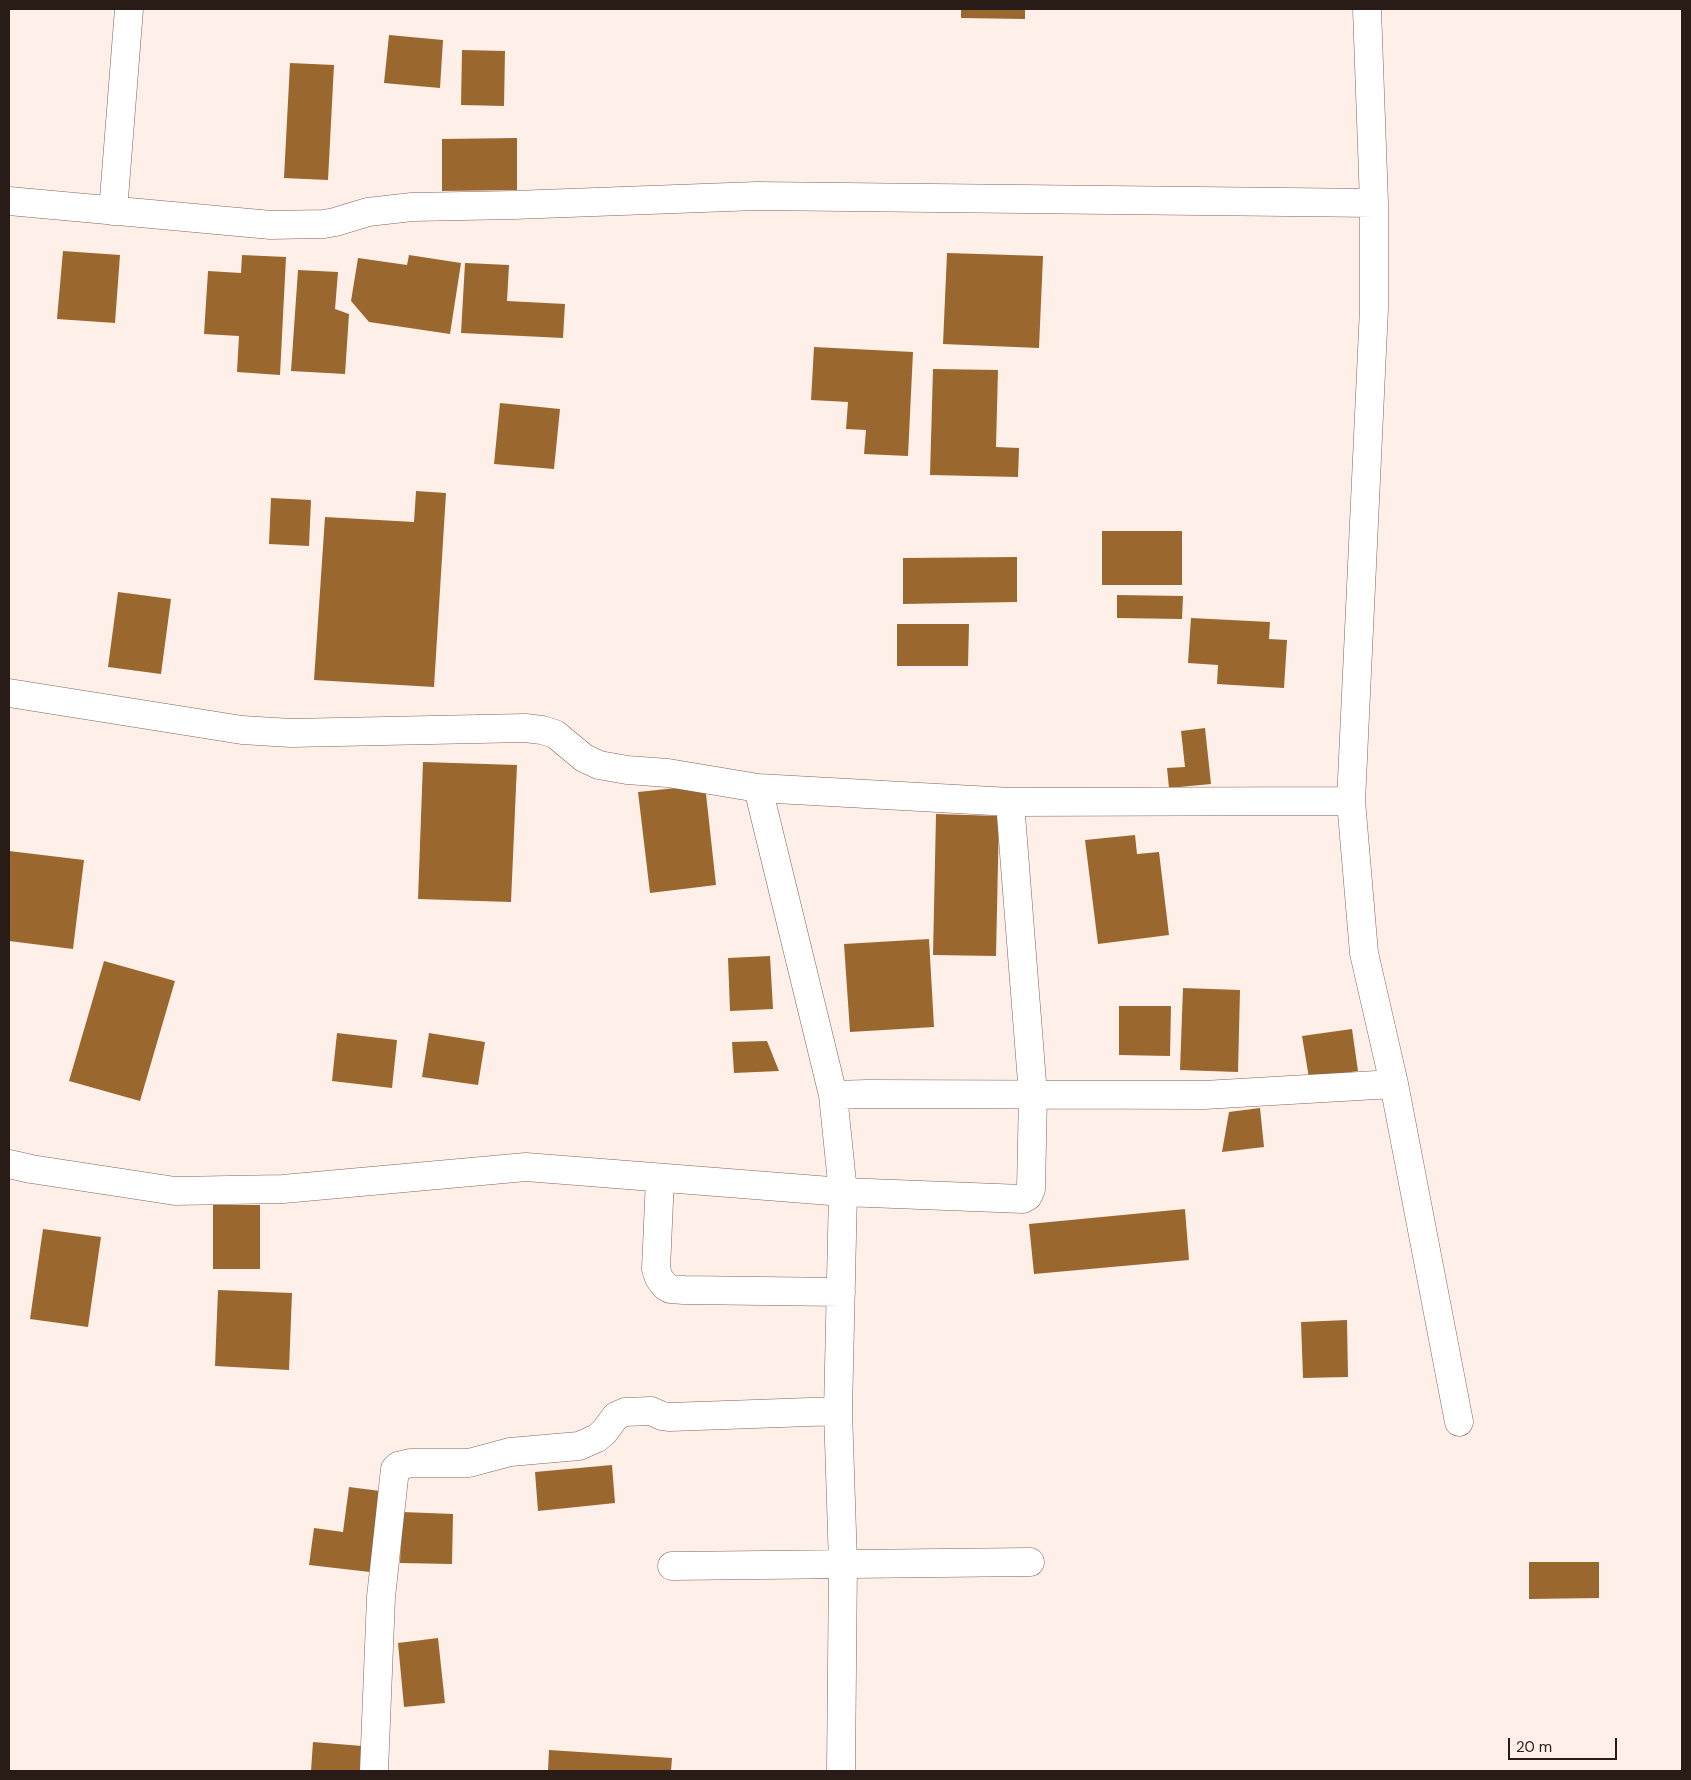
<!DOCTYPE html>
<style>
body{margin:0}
#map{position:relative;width:1691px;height:1780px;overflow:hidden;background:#feefe9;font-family:"DM Sans",sans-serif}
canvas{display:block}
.frame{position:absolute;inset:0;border:10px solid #291c17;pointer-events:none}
.scale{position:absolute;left:1508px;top:1738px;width:109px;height:22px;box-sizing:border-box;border:2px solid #291c17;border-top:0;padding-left:6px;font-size:15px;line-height:18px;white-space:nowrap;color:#291c17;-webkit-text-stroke:4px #feefe9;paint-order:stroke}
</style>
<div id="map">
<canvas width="1691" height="1780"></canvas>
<div class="frame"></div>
<div class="scale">20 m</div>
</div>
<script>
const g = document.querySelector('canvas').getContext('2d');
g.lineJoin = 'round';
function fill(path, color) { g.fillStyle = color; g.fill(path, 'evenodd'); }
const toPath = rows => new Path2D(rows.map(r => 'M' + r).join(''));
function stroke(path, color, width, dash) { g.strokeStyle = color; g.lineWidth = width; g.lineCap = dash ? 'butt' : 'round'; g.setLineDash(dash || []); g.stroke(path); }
fill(toPath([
 [961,9,1025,9,1025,19,961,18],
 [389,35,443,40,440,88,384,83],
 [462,50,505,51,504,106,461,105],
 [290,63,334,65,328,180,284,178],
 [517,138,517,190,442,191,442,139],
 [63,251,120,255,115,323,57,319],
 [947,253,1043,256,1039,348,943,344],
 [242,255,286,257,280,375,237,372,239,336,204,334,208,271,241,273],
 [409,255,461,263,450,334,369,322,351,301,358,258,407,265],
 [465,263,509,265,507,301,565,304,563,338,461,333],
 [298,270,338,272,335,309,349,314,345,374,291,371],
 [814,347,913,352,908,456,864,454,866,430,846,429,848,402,811,400],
 [933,369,998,370,996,447,1019,448,1018,477,930,475],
 [500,403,560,409,554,469,494,464],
 [416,491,446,493,434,687,314,680,325,517,414,522],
 [271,498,311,500,309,546,269,544],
 [1102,531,1182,531,1182,585,1102,585],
 [1017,557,1017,602,903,604,903,558],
 [118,592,171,599,161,674,108,667],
 [1117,595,1183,596,1182,619,1117,618],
 [1191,618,1270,622,1269,639,1287,640,1284,688,1217,684,1218,665,1188,663],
 [897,624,969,624,968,666,897,666],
 [1205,728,1211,784,1169,788,1167,768,1185,767,1181,731],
 [423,762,517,765,511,902,418,899],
 [705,785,716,885,650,893,638,792],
 [936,814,999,816,996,956,933,955],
 [1135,835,1137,854,1159,852,1169,935,1098,944,1085,840],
 [9,851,84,860,73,949,9,941],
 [929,939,934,1027,850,1032,844,944],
 [770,956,773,1009,730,1011,728,958],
 [104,961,175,981,140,1101,69,1081],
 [1183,988,1240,990,1238,1072,1180,1070],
 [1119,1006,1171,1006,1170,1056,1119,1055],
 [1352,1029,1358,1071,1309,1078,1302,1036],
 [337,1033,397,1040,392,1088,332,1081],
 [429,1033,485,1042,478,1085,422,1077],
 [767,1041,779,1071,734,1073,732,1042],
 [1260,1108,1264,1147,1222,1152,1229,1112],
 [213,1205,260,1205,260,1269,213,1269],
 [1185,1209,1189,1260,1034,1274,1029,1224],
 [43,1229,101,1237,88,1327,30,1319],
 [218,1290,292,1293,289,1370,215,1366],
 [1347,1320,1348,1377,1303,1378,1301,1322],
 [612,1465,615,1503,538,1511,535,1472],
 [349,1487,380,1491,370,1572,309,1565,314,1528,343,1532],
 [402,1512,453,1514,452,1564,400,1563],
 [1529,1562,1599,1562,1599,1598,1529,1599],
 [438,1638,445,1703,404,1707,398,1643],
 [313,1742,362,1746,360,1771,311,1771],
 [549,1750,672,1758,671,1771,548,1771]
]), '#9a682e');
const minor = toPath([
 [1367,9,1374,203,1374,308,1351,801,1364,953,1394,1084,1459,1422],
 [9,201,271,225,324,224,335,222,368,212,412,207,514,205,757,196,1374,203],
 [113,211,129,9],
 [9,693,242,730,291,733,525,728,542,730,555,734,584,758,599,765,627,770,668,773,758,788,1010,802,1351,801],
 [758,788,833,1095],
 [9,1164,31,1169,175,1191,283,1189,526,1167,843,1192,1023,1199,1028,1196,1031,1189,1033,1095,1010,802],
 [660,1178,656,1269,659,1278,665,1286,670,1289,684,1290,841,1292],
 [672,1566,1030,1562],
 [374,1771,381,1597,395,1469,398,1466,411,1463,469,1463,510,1452,579,1446,597,1438,604,1432,616,1416,625,1412,651,1411,662,1416,670,1417,838,1411],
 [841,1771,843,1563,838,1411,843,1192,833,1095,867,1094,1204,1095,1394,1084]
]);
stroke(minor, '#846458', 29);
stroke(minor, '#fff', 28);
</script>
